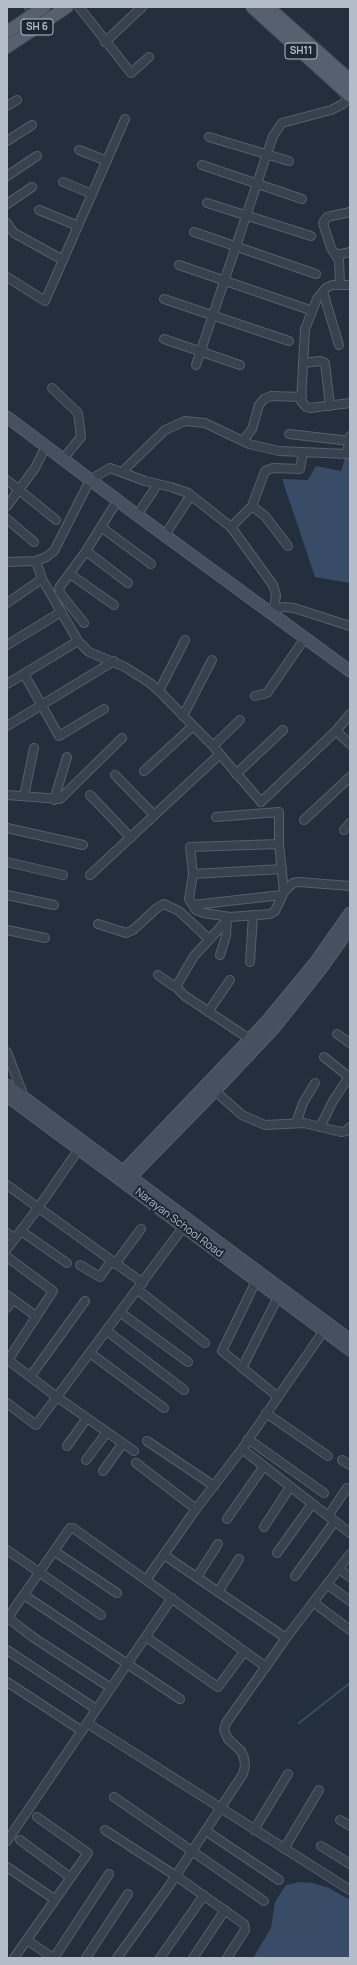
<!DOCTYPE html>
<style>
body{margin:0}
#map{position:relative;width:357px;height:1965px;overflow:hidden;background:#242f3e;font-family:Manrope,sans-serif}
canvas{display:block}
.frame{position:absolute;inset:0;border:8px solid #b4bcc9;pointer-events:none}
</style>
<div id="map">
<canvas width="357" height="1965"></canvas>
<div class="frame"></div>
</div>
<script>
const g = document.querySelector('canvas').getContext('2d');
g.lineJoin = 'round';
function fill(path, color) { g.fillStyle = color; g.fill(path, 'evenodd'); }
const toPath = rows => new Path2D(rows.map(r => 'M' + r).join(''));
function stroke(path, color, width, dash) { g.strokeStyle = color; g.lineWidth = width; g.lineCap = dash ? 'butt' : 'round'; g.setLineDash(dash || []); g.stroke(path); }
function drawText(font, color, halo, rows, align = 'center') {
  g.font = font + ' Manrope,sans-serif'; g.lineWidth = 4; g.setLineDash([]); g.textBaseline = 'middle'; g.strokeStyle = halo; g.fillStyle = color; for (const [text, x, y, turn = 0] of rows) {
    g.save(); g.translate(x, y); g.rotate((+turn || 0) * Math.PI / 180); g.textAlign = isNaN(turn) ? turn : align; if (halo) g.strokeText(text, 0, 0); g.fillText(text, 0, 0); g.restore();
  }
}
fill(toPath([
 [345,458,350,458,350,583,315,577,282,479,308,480,316,466,341,471],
 [300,1882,312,1883,329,1888,350,1900,350,1958,253,1958,271,1928,275,1902,286,1885]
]), '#394c67');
stroke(toPath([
 [299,1723,350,1683]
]), '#394c67', 2);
const street = toPath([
 [29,7,41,24],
 [79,7,131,73,149,57],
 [105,42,142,7],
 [7,106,17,100],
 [209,137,289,161],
 [7,141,32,125],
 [79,150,107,161],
 [202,165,302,199],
 [7,176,37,156],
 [63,182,92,194],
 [207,203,311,236],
 [7,204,32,187],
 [39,210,78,226],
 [7,223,14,233,63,260],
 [194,232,316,274],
 [336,255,350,252],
 [179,265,307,309],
 [7,277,45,301,125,119],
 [340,285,339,260,331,248,323,223,327,217,350,212],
 [350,285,332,285,326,288,317,299,305,329,301,401,306,407,310,408,350,403],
 [323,292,339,345],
 [164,299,289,341],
 [164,339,240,365],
 [304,363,320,361,325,363,330,406],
 [196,365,273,136,282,123,331,110,343,104,350,95],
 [52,388,78,413,81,437,63,459],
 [289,434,350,441],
 [243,441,252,429,259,405,264,399,271,396,302,397],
 [123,471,165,430,185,421,205,423,249,444,279,451,347,454,350,436],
 [7,480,56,520],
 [7,506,35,468,43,452],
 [252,506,265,516,288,546],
 [137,515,154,490],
 [7,519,34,542],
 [101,527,151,564],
 [231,527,252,506,265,471,273,468,300,469,303,452],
 [165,535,191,495],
 [86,551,128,583],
 [36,561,42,579,78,641,89,652,125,667,150,683,159,691,213,746,261,802,336,731,350,714],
 [7,562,36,561,46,557,54,551,90,480,110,468,145,481,171,487,188,493,231,527,273,585,276,595,274,609],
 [70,574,114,605],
 [7,603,42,579],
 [270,609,285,607,294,608,350,626],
 [84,623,60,593,59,588,86,551,114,506],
 [7,645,61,612],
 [24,674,59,736,104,709],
 [7,684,78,641],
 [159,691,185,640],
 [255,696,267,693,305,638],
 [183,716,212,660],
 [7,726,114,661],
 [336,731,350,744],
 [213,746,240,720],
 [144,771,193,726],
 [236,774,283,730],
 [115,775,154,815],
 [7,795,60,799,122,738],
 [90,795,131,838],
 [24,796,34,748],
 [54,800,67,757],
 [216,817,279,812,279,844,284,892],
 [304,820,350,777],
 [7,828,83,845],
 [344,830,350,823],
 [7,862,63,875],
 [193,874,190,847,279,844],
 [90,875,219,755],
 [7,895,54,905],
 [193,905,282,895],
 [230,917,204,913,196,910,189,899,193,874,282,869],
 [98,924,126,933,133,930,157,908,164,904,179,911,209,939],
 [7,930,45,938],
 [220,955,226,936,227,920],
 [250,962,253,915],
 [158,975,172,985,177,985,194,956,230,917,270,914,275,911,284,892,293,883,299,882,350,886],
 [175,986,185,996,251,1040],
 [208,1012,230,980],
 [337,1034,350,1043],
 [7,1052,24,1097],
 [324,1057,349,1077],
 [215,1091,242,1115,265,1125,304,1123,341,1132,346,1131,350,1127],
 [296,1123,303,1103,315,1083],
 [320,1127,333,1101,350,1075],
 [7,1185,143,1283],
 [21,1231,67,1263],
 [7,1233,15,1239],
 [7,1249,38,1208,79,1149],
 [7,1257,53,1291,8,1360,57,1397,134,1451],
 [115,1264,141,1229],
 [80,1265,100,1277,111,1261],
 [256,1281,222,1351,278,1397],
 [138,1290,205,1343],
 [7,1295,36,1316],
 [7,1308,13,1300],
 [121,1313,188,1362],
 [107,1331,184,1390],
 [90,1353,164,1408],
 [242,1368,278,1297],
 [30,1377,85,1301],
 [7,1403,36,1425,187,1222],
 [266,1413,328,1456],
 [248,1439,324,1493],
 [147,1441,214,1486],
 [67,1446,87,1418],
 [242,1449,350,1533],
 [86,1460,107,1432],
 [342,1460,350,1465],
 [136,1463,196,1509],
 [103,1471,123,1443],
 [328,1516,347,1488],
 [227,1519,264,1466],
 [264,1527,290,1487],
 [7,1550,101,1615],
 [54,1551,117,1593],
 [277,1553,312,1504],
 [164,1555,286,1638],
 [339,1569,350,1577],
 [295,1576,335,1521],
 [197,1577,218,1544],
 [146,1580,266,1667],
 [327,1584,350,1601],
 [218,1592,239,1559],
 [24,1595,180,1699],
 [313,1602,350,1630],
 [8,1618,34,1638,111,1688],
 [7,1619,70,1528,73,1528,146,1580,196,1509,242,1449,327,1326],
 [146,1637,218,1687,244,1652],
 [7,1650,96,1709],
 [7,1682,82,1731],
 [87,1723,350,1890],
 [114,1797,264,1901],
 [340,1820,350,1826],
 [105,1830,176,1876,244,1924,245,1930,227,1958],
 [254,1830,288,1774],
 [206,1831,279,1880],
 [20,1840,70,1877],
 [7,1841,172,1598],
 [321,1846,350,1864],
 [284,1849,319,1790],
 [7,1867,54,1899],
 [27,1940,53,1958],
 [14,1958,88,1853,37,1817],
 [54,1958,109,1874],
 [86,1958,128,1894],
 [117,1958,167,1889,243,1774,245,1766,244,1758,241,1751,228,1739,224,1730,226,1723,286,1638,350,1554],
 [160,1958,204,1895],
 [193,1958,225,1910]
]);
const secondary = toPath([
 [7,417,137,515,350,671],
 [7,1085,350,1340],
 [7,1096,350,1350],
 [118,1177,267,1021,314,964,350,913],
 [126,1182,215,1091,275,1027,321,969,350,928]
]);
const primary = toPath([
 [252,7,350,96],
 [268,7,350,80],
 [7,32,44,7],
 [7,47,67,7]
]);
stroke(street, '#565f6c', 10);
stroke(secondary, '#565f6c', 13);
stroke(primary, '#414a57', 14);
stroke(street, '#38414e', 8);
stroke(secondary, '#465061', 11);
stroke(primary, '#56606e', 12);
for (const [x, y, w] of [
 [37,27,32],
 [301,51,32]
]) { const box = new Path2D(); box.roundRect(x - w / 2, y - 8, w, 16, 3); g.fillStyle = '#1d2633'; g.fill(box); stroke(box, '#b4bcc9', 1); }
drawText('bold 10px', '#b4bcc9', null, [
 ["SH 6",37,27],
 ["SH11",301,51]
]);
drawText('11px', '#b4bcc9', '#1d2633', [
 ["Narayan School Road",179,1223,37]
]);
</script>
